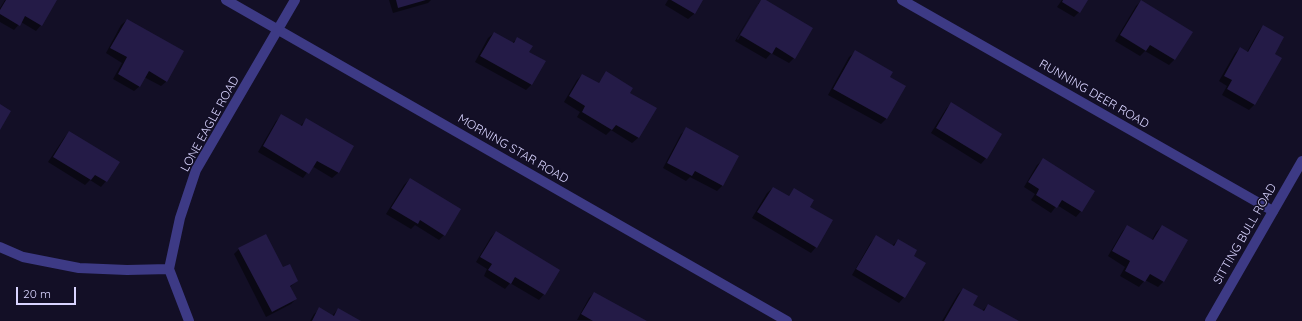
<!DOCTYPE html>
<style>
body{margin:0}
#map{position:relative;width:1302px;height:321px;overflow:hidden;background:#130f26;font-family:Quicksand,sans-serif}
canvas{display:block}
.scale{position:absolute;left:16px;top:287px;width:60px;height:18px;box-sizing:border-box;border:2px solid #d9d4ff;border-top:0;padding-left:5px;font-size:12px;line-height:14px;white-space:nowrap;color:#d9d4ff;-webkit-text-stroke:3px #130f26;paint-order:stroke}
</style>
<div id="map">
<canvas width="1302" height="321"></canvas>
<div class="scale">20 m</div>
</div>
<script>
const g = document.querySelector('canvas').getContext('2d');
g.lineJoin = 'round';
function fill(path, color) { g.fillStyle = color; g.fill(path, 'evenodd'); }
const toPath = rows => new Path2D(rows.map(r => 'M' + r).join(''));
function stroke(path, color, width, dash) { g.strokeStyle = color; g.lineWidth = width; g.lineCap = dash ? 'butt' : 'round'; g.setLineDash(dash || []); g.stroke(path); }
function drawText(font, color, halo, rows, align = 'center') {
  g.font = font + ' Quicksand,sans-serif'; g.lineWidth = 3; g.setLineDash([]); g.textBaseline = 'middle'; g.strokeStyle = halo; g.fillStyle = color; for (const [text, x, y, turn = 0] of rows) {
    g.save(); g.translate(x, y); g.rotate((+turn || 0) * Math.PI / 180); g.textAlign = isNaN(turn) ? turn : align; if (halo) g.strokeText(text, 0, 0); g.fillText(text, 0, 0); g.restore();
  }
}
fill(toPath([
 [5,0,56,0,41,25,36,31,21,22,14,30,0,22,0,8],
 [389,0,431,0,428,3,393,13],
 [668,0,702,0,694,14,688,19,665,5],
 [762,0,764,0,794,58,789,63,771,53,766,59,735,41,757,4,737,39,738,40,760,4,758,4],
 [1062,0,1087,0,1079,12,1074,17,1057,7],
 [1141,1,1191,32,1174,60,1169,65,1145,51,1140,56,1115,41,1136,6],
 [127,20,167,81,161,86,144,77,140,86,134,91,113,79,122,63,106,53,121,25],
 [1263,26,1274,54,1280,58,1254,105,1249,110,1222,95,1227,86,1219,81,1235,53,1240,48,1247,52,1258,32],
 [494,33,512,43,518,38,528,52,545,61,531,85,526,90,475,62,488,38],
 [855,52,889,77,905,86,886,119,881,124,828,95,849,57],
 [606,73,629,93,655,109,638,138,632,143,611,130,606,135,577,117,580,112,564,102,577,80,582,75,598,84],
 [951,103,986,158,981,164,931,133,946,109],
 [282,116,300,126,306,120,353,147,338,173,332,178,312,166,303,178,258,152,276,121],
 [687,129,738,157,722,186,717,191,690,177,686,181,663,168,681,134],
 [69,132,106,181,101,187,90,180,85,185,48,162,64,138],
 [1043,160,1081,211,1076,217,1057,205,1051,213,1031,200,1035,194,1024,187,1037,165],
 [410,179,444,235,439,240,415,225,411,229,386,214,404,185],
 [773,188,788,197,794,189,809,207,816,247,811,253,752,218,767,193],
 [1127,226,1152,240,1156,232,1162,226,1186,240,1163,282,1158,287,1145,280,1139,287,1120,276,1125,267,1108,256,1122,232],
 [496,232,559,270,544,294,539,300,510,283,505,289,484,276,487,269,476,262,491,237],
 [877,237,892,246,898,240,912,256,904,297,899,303,852,275,871,242],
 [239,249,283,269,297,281,290,287,296,299,291,304,266,317,234,254],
 [963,289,972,305,982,311,988,305,1017,321,942,321,958,294],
 [594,293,645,321,577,320,589,298],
 [320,309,332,316,338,309,359,321,310,321,314,314]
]), '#0007');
fill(toPath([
 [6,0,57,0,42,26,25,16,20,26,0,14,0,10],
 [396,0,426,0,398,8],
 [671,0,703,0,695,14],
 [761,0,766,0,813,28,795,59,776,47,772,54,740,35],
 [1063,0,1088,0,1080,13,1062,2],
 [1141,0,1193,32,1175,60,1150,45,1146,51,1120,35],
 [127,19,184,51,167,82,149,71,140,87,118,74,127,57,110,48],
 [1263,25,1284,37,1275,54,1282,58,1255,105,1227,89,1232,80,1224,76,1240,47,1248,52],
 [494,32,514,43,517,37,533,46,529,52,546,61,532,85,480,56],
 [855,50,893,72,890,77,906,86,887,119,833,89],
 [606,71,633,88,630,93,657,108,639,138,616,125,612,130,582,112,585,106,569,96,582,74,599,83],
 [951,102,1002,134,987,159,936,128],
 [0,104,11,111,0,130],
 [281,114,302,126,306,118,354,146,339,173,317,161,309,174,263,146],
 [686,127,739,156,723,186,695,171,692,176,667,163],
 [69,131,120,162,107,182,95,175,91,180,53,157],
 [1043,158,1095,191,1082,212,1062,200,1057,208,1036,195,1039,189,1028,182],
 [410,178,461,209,445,236,420,220,418,224,391,208],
 [773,187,789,196,794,188,814,200,810,207,833,220,817,248,757,212],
 [1127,225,1153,240,1162,225,1188,240,1164,282,1150,274,1145,282,1125,271,1130,261,1112,251],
 [496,231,560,270,545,295,515,277,511,284,488,270,492,264,480,257],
 [266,234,283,267,290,264,298,281,290,286,297,299,272,312,238,248],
 [876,235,894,246,898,239,917,250,914,256,926,263,905,298,856,269],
 [963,288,978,296,973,305,984,311,988,304,1019,321,944,321],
 [594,292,647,321,593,321,581,314],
 [319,307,334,316,338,308,361,321,312,321]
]), '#241b47');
stroke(toPath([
 [226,0,787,321],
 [902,0,1273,211],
 [0,247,23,257,79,268,127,270,169,269],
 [169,269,180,218,196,170,295,0],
 [169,269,189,321]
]), '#3d3a85', 10);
stroke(toPath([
 [1210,321,1302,161]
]), '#3d3a85', 10);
drawText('12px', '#d9d4ff', '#130f26', [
 ["RUNNING DEER ROAD",1094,94,30],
 ["LONE EAGLE ROAD",210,124,-61],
 ["MORNING STAR ROAD",513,149,30],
 ["SITTING BULL ROAD",1245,234,-60]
]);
</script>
